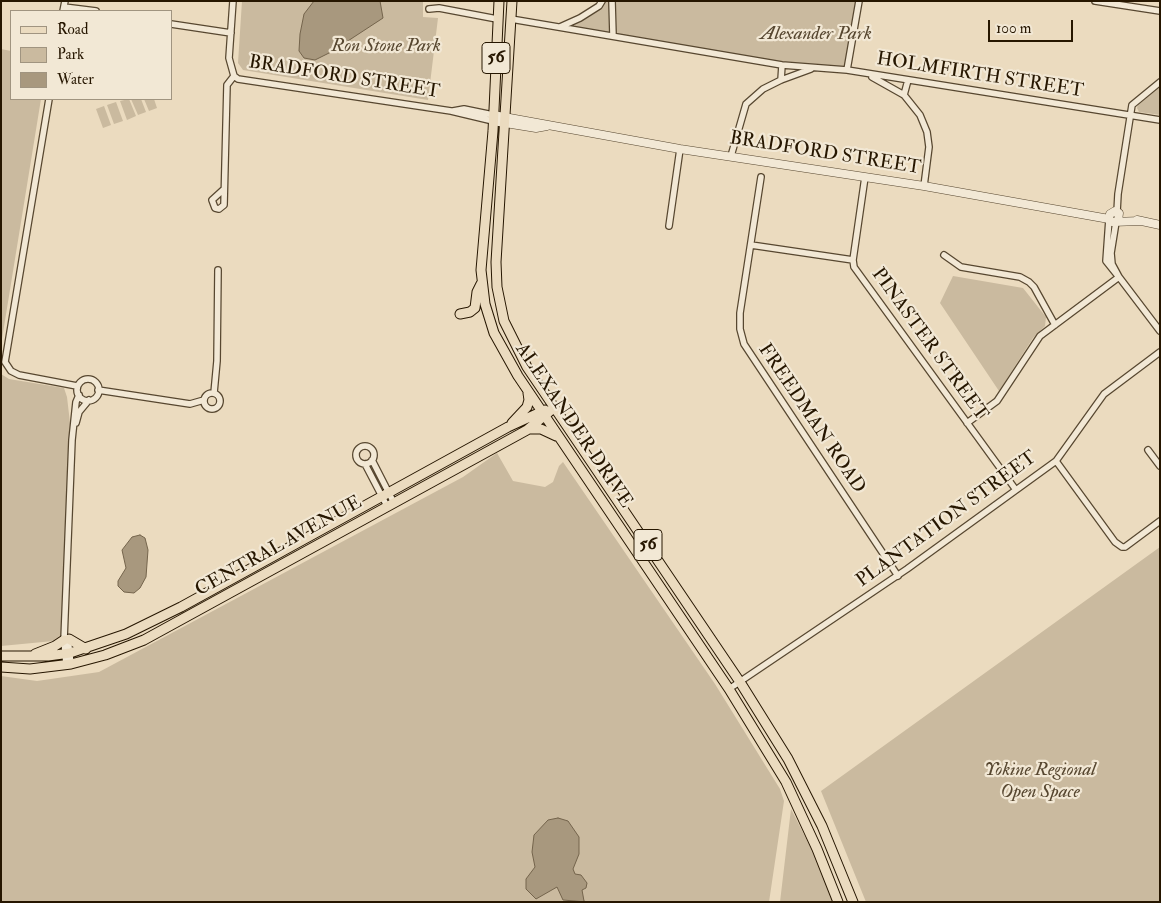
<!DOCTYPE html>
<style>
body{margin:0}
#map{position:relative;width:1161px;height:903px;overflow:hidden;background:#ebdbbf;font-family:"IM FELL Double Pica",serif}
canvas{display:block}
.frame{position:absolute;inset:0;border:2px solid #261600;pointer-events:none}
.legend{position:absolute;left:10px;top:10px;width:162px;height:90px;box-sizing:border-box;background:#f2e8d5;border:1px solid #a09480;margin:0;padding:6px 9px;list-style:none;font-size:15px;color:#261600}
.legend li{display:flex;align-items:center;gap:10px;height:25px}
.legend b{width:25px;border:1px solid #a09480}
.scale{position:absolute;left:988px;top:20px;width:85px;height:22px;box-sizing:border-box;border:2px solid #261600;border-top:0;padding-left:6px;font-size:15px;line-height:18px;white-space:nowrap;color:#261600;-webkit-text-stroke:4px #f2e8d5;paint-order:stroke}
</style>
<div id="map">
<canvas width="1161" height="903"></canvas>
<div class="frame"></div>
<ul class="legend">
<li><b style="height:6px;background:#ebdbbf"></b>Road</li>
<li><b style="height:14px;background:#caba9f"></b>Park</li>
<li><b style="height:14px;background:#a8987e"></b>Water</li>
</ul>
<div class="scale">100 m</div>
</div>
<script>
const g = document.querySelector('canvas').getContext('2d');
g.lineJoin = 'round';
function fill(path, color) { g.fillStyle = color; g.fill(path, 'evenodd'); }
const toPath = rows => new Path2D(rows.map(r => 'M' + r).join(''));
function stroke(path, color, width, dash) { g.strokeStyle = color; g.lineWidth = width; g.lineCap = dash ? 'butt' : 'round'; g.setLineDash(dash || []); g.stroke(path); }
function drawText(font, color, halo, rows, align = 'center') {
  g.font = font + ' "IM FELL Double Pica",serif'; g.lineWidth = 4.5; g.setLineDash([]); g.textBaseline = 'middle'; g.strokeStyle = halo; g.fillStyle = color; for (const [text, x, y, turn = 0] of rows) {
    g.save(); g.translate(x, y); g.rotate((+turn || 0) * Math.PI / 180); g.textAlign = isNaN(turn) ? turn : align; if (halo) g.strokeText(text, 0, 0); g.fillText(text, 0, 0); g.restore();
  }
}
fill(toPath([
 [242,1,439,1,423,2,423,17,438,18,428,100,243,70,238,63],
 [602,1,859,1,847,70,815,68,558,28,580,18],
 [1,49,11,51,11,99,41,99,1,345],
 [1160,86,1160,115,1139,112,1137,108,1138,104],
 [129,99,136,116,127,120,120,101],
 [131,99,141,99,146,112,138,115],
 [144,99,154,99,157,108,149,111],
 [116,102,123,121,114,124,107,105],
 [104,106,111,125,103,128,96,109],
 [953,276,1023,288,1046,317,1045,326,1033,338,999,391,940,303],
 [1,374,9,379,64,388,67,397,72,440,64,640,1,646],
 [497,453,513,481,545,487,553,482,559,466,563,462,715,684,780,789,784,801,769,902,1,902,1,676,37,681,99,672,463,477],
 [1160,547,1160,902,866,902,821,791],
 [791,809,812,850,833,902,780,902]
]), '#caba9f');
const water = toPath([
 [314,1,380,1,383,18,331,52,315,60,304,58,299,51,300,34,304,14,314,1],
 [140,535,145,538,148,550,146,577,140,588,134,593,124,592,118,586,118,581,126,568,122,550,132,537,140,535],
 [558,818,568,821,579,837,579,854,573,869,575,874,581,875,587,883,586,888,582,890,584,901,586,902,563,900,557,887,536,899,526,889,526,879,535,867,532,852,534,835,548,820,558,818]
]);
fill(water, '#a8987e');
stroke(water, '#74644c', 1);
const minor = toPath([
 [233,1,229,58,234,76],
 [612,1,613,36],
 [1095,1,1160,11],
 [64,7,96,11],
 [429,9,439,8,497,19],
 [63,11,65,1],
 [511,19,782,65,847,70,1160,120],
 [171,24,231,33],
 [560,27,580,18,599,6,602,1],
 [847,70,859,1],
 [234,76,238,79,451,111,493,121],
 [872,77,904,95,920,115,927,132,929,147,924,186],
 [781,80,782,65],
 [904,95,908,80],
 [49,99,5,362,11,371,19,375,77,386],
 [453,111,464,109,493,115],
 [731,156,746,104,763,89,781,80,811,69],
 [761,177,740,313,740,329,744,344,898,576],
 [865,177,853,260,854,267,1016,490],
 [223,190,212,200,215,208,219,209,224,205,227,85,234,76],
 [1117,212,1118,194,1132,105,1160,82],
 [1109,219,1106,261,1118,276],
 [1116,222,1111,253,1112,264,1119,277,1160,331],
 [669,226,680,149],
 [751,245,853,260],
 [944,255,961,267,1020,277,1029,282,1034,287,1055,325],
 '77 390a11 11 0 1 1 22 0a11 11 0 1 1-22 0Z',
 [98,390,190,404,204,400],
 [214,393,217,361,218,270],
 '204 401a8 8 0 1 1 16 0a8 8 0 1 1-16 0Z',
 [76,423,79,412,89,400],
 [967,423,997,401,1040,336,1119,277],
 '356 455a9 9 0 1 1 18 0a9 9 0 1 1-18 0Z',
 [1148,450,1160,466],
 [372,460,394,503],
 [1056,461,1115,542,1122,547,1125,547,1160,521],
 [365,464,387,506],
 [68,638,71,664],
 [66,665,64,640,72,440,76,402,79,395],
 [729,689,907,569,1056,461,1104,394,1160,352]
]);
const tertiary = toPath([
 [493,115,680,149,924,186,1109,219],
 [493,121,536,128,547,126],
 [1137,220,1160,225],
 [1118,221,1119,213,1115,211,1110,214,1109,219,1112,222,1141,221]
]);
const primary = toPath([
 [499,1,493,131,481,270,485,304,494,333,518,376,729,689,786,782,817,849,838,902],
 [512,1,496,262,497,287,504,321,527,367,740,682,788,759,822,826,853,902],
 [460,314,470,312,475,308,477,292,481,284],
 [512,423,527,407,529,400,528,393],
 [529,429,541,429,556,436],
 [69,639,86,649],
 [35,654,55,646,64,640],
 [1,656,48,656,70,653,126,634,181,607,508,427,545,410],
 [1,667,30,669,71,664,105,655,144,640,527,430,555,407]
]);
stroke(minor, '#574730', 8);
stroke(tertiary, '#574730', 9);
stroke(primary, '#261600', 11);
stroke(minor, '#f2e8d5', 5.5);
stroke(tertiary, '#f2e8d5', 8);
stroke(primary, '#ebdbbf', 9);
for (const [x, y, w] of [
 [496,58,28],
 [648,545,28]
]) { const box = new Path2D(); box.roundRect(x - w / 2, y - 15.5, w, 31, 4); g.fillStyle = '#f2e8d5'; g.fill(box); stroke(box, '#261600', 1); }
drawText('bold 18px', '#261600', null, [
 ["56",496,58],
 ["56",648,545]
]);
drawText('italic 19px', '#574730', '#f2e8d5', [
 ["Alexander Park",816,35],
 ["Ron Stone Park",386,47],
 ["Yokine Regional",1040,771],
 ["Open Space",1040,793]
]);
drawText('19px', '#261600', '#f2e8d5', [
 ["HOLMFIRTH STREET",980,76,9],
 ["BRADFORD STREET",344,78,9],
 ["BRADFORD STREET",825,154,9],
 ["PINASTER STREET",929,345,54],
 ["FREEDMAN ROAD",811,419,56],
 ["ALEXANDER DRIVE",573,426,56],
 ["PLANTATION STREET",947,520,-36],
 ["CENTRAL AVENUE",279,547,-29]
]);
</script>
